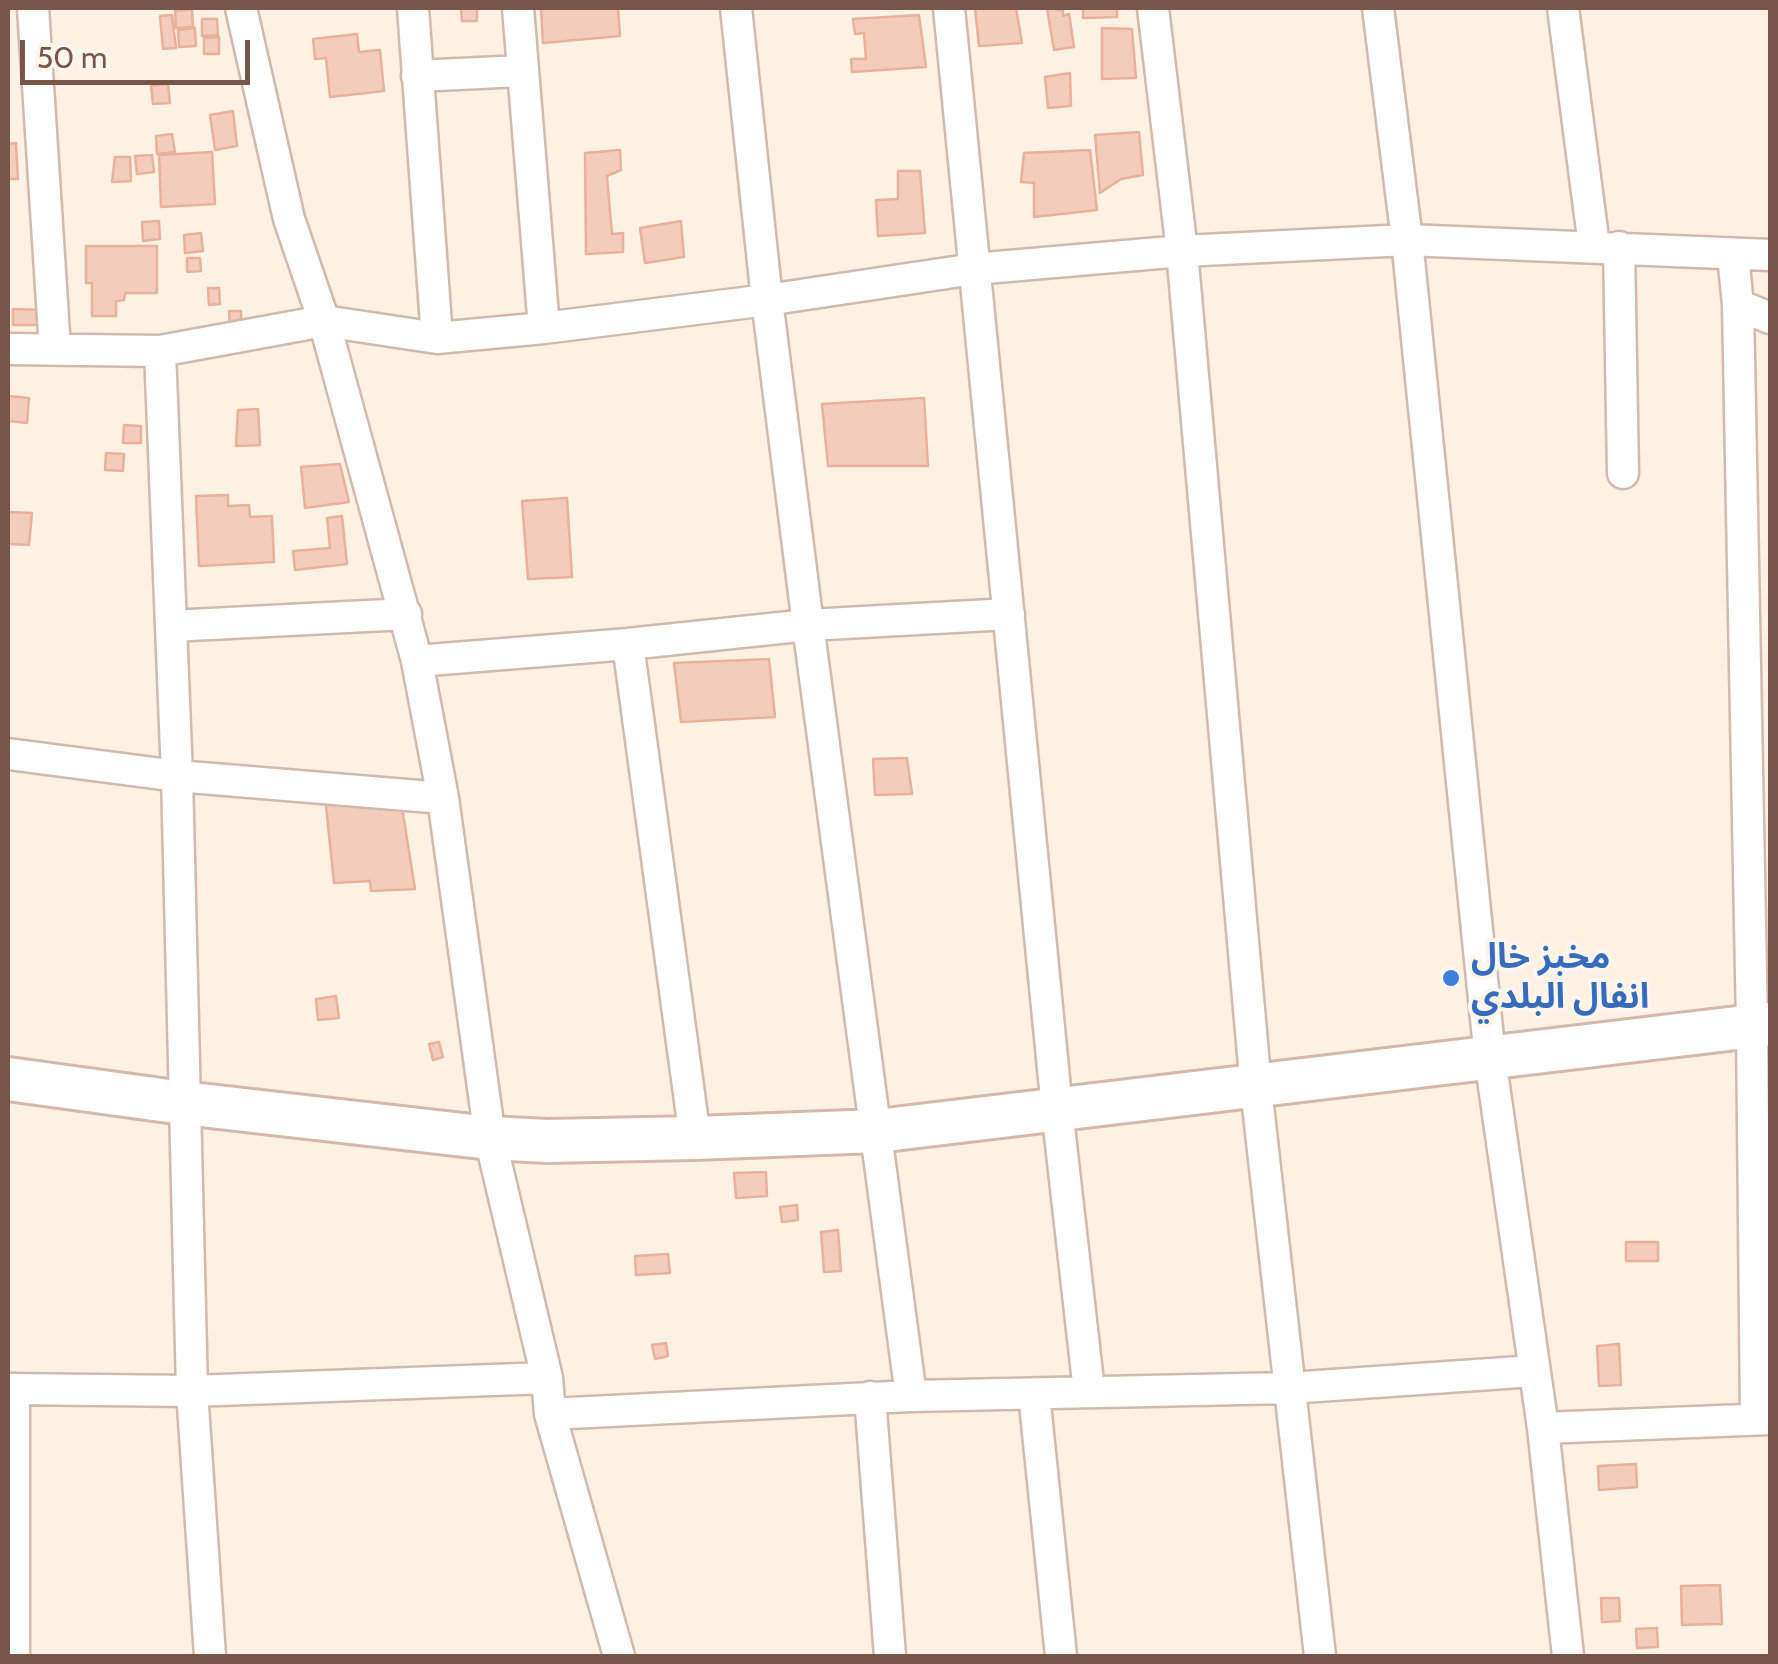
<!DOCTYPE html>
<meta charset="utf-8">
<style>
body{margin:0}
#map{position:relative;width:1778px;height:1664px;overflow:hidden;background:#fdf1e4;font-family:Cabin,sans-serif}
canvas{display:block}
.frame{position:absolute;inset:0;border:10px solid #775549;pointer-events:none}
.scale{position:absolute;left:20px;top:40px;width:230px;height:45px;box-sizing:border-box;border:5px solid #775549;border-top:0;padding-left:12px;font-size:30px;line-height:35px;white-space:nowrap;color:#775549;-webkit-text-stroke:8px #fff5eb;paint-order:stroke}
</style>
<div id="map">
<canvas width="1778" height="1664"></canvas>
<div class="frame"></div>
<div class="scale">50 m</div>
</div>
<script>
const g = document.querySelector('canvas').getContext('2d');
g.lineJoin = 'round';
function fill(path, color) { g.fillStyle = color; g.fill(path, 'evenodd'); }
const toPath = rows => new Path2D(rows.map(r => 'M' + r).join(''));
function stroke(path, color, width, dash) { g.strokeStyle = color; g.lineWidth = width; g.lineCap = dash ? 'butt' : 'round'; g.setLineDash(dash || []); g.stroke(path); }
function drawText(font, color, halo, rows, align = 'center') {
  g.font = font + ' Cabin,"Noto Sans Arabic",sans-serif'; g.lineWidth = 8; g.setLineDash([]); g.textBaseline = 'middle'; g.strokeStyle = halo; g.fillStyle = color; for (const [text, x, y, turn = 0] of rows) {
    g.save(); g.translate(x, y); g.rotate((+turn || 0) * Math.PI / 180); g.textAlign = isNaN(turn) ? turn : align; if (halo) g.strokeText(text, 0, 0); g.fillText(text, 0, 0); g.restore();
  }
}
const building = toPath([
 [461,8,477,8,477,21,462,21,461,8],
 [541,8,618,8,620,36,543,43,541,8],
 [975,8,1016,8,1022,43,979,46,975,8],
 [1047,8,1063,10,1063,16,1069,14,1074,47,1054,50,1047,8],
 [1083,8,1117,8,1117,17,1083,18,1083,8],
 [192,9,193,27,176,28,175,11,192,9],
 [172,15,176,48,163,49,160,16,172,15],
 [919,15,926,67,852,72,851,59,866,59,864,33,855,34,853,19,919,15],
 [202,19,217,19,218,35,202,36,202,19],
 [195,28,196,46,179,47,178,30,195,28],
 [1102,28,1132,29,1136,78,1102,79,1102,28],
 [357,34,359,52,380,50,384,91,330,97,326,58,315,59,313,39,357,34],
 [219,37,219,54,204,54,204,38,219,37],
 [1070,73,1071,106,1048,108,1045,77,1070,73],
 [168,84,170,103,153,104,151,86,168,84],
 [233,111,237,146,215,150,210,115,233,111],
 [1139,132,1143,175,1121,179,1100,193,1095,135,1139,132],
 [172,134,175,152,157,154,156,136,172,134],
 [16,143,18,179,8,179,8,144,16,143],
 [620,150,621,170,607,176,612,234,623,233,623,252,586,254,585,153,620,150],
 [1090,150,1097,210,1034,217,1034,183,1021,182,1024,153,1090,150],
 [212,152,215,204,161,207,159,155,212,152],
 [152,155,154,172,137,174,135,156,152,155],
 [115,157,130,157,131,181,112,182,115,157],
 [898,171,920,171,925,233,878,236,876,200,898,199,898,171],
 [159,221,160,239,143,241,142,222,159,221],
 [681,221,684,257,645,263,640,228,681,221],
 [201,233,203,251,185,253,184,235,201,233],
 [86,246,157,246,157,293,125,293,124,300,116,301,116,316,92,316,92,283,86,283,86,246],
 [187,258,200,258,201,271,187,272,187,258],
 [208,288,219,288,220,304,209,305,208,288],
 [13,309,46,310,45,325,13,325,13,309],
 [229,311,241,311,241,328,230,328,229,311],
 [8,396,29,398,27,423,8,421,8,396],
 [924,398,928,466,828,466,822,404,924,398],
 [258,409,260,445,236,446,238,410,258,409],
 [124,425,141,426,141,443,123,443,124,425],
 [106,453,124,454,123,471,105,470,106,453],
 [340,464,349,502,305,508,301,467,340,464],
 [228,495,228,506,249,505,250,517,272,516,274,562,199,566,196,496,228,495],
 [567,498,572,577,528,579,522,501,567,498],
 [8,512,32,513,29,545,8,544,8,512],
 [342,516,347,564,295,570,293,551,330,548,327,518,342,516],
 [769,659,775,717,681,722,674,663,769,659],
 [907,758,912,794,875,795,873,759,907,758],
 [400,795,415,889,371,891,370,881,334,883,325,796,400,795],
 [336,996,339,1018,318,1020,316,999,336,996],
 [439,1042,443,1057,433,1060,429,1044,439,1042],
 [766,1172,767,1196,736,1198,734,1173,766,1172],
 [797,1205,798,1220,782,1222,780,1207,797,1205],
 [838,1230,841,1271,824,1272,821,1232,838,1230],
 [1626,1242,1658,1242,1658,1261,1626,1261,1626,1242],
 [668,1254,670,1273,636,1275,635,1256,668,1254],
 [666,1343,668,1356,655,1359,652,1345,666,1343],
 [1619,1344,1621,1385,1599,1386,1597,1346,1619,1344],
 [1636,1464,1637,1487,1599,1490,1598,1466,1636,1464],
 [1720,1585,1722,1624,1682,1625,1681,1586,1720,1585],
 [1601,1598,1619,1598,1620,1621,1602,1622,1601,1598],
 [1657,1628,1658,1647,1637,1648,1636,1629,1657,1628]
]);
fill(building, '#f4ccbb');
stroke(building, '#e7b19a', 2.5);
const street = toPath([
 [33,8,55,349],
 [241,8,289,219,324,321,417,661,443,798,490,1138,547,1378,550,1414,619,1656],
 [413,8,437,338],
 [518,8,544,328],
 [736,8,767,300,808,625,911,1396],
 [949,8,1057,1109,1089,1391],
 [1153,8,1182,251,1256,1088,1320,1656],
 [1378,8,1407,240,1490,1058,1543,1428,1568,1656],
 [1563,8,1594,246],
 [417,76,521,71],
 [1619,247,1623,473],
 [1733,255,1738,305,1752,1026,1756,1419],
 [1738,305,1770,318],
 [8,349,160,351,324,321,437,338,544,328,767,300,974,269,1182,251,1407,240,1770,255],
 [160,351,177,776,192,1391,210,1656],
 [171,626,406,614],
 [628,644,695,1138],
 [417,661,628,644,808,625,1009,614],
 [8,754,177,776,443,798],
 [8,1389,192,1391,547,1378],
 [1034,1394,1061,1656],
 [870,1397,890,1656],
 [550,1414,911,1396,1289,1388,1534,1371],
 [1543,1428,1770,1419],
 [14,1656,14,1389]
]);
const secondary = toPath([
 [8,1079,183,1103,490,1138,547,1141,695,1138,877,1131,1770,1024]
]);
stroke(street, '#d1baad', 35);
stroke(secondary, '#d4b9aa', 48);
stroke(street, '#fff', 30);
stroke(secondary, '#fff', 42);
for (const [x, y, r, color] of [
 [1451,978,10,"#3f7fe0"]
]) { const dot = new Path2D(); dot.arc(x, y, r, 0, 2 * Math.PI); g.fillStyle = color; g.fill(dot); stroke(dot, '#fff5eb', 4); }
drawText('bold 35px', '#366cbe', '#fff5eb', [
 ["مخبز خال",1471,958],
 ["انفال البلدي",1471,998]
], 'left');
</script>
